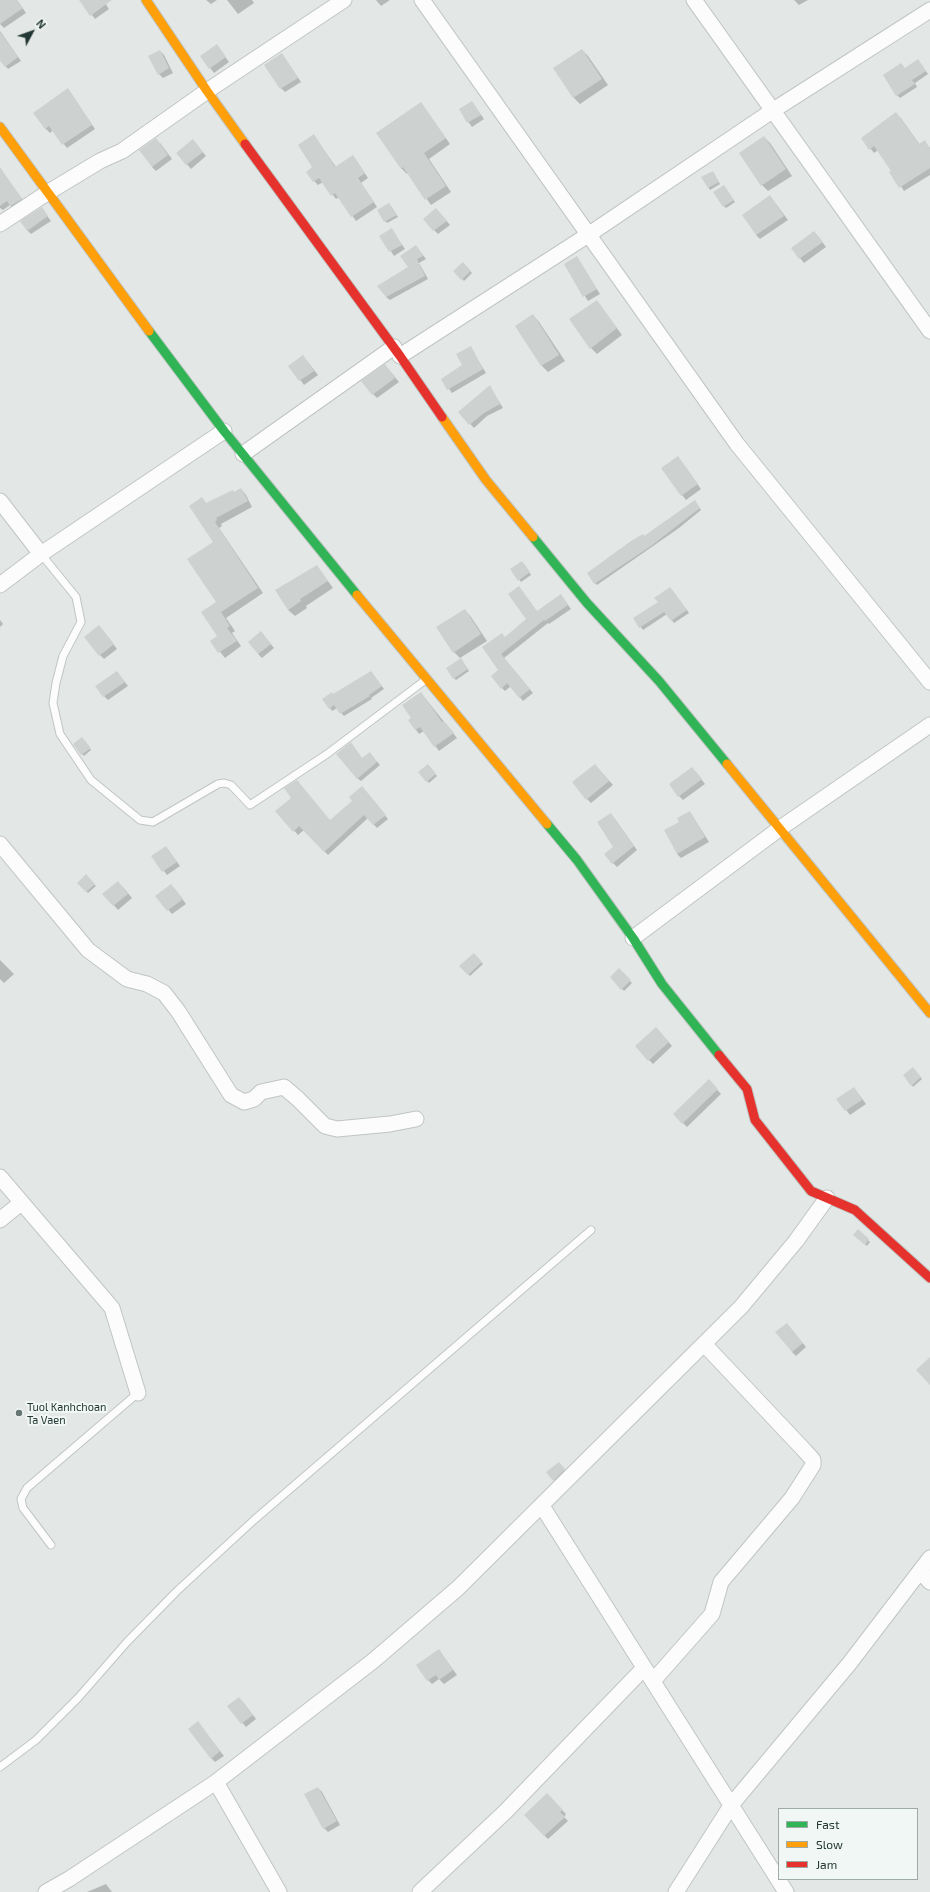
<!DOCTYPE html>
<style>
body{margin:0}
#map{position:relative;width:930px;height:1892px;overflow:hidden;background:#e3e8e6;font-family:"Exo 2",sans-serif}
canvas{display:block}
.legend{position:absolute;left:778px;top:1808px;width:140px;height:72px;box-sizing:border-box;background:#f1f7f4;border:1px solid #9faba7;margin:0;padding:5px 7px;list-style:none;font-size:12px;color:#233834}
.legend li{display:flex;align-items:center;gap:8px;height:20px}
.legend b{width:20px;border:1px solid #9faba7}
.north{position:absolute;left:12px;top:12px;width:40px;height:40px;-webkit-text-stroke:3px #f1f7f4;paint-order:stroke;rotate:49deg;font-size:11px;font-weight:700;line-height:16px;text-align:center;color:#233834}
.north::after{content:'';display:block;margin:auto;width:14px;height:18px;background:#233834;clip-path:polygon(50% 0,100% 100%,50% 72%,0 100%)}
</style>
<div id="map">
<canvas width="930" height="1892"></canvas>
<ul class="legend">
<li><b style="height:5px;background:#30b455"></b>Fast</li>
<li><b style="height:5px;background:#ff9f0a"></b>Slow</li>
<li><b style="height:5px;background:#e5322d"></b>Jam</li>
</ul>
<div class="north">N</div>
</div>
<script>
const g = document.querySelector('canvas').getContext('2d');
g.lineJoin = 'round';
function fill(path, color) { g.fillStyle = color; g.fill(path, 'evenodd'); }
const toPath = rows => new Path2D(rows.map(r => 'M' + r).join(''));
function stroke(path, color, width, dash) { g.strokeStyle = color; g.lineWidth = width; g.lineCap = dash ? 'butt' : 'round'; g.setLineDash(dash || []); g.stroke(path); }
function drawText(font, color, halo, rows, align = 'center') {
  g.font = font + ' "Exo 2",sans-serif'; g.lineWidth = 4; g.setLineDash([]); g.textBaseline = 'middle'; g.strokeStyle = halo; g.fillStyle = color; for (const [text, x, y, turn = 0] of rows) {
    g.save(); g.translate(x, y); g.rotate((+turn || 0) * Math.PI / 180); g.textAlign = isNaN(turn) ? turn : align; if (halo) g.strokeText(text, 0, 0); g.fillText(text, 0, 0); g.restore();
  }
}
fill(toPath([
 [3,0,17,0,26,13,4,28,0,24,0,2],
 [83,0,103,0,109,9,95,19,81,1],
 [206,0,217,0,211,4],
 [227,0,252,0,254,3,238,14],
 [376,0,390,0,381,6],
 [794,0,808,0,799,5],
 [0,31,21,61,8,69,0,59],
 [217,46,229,62,214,73,201,56],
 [582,50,588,56,608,85,580,104,574,98,555,68],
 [160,51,164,55,173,73,163,78,159,74],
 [282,54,301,82,285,92,281,88],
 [921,64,928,74,915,83,917,87,900,98,897,95,905,69],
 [68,89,95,129,67,148,53,130,50,133,46,129,35,113],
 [472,102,484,119,472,127,460,110],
 [421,103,450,144,429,159,451,192,431,205,408,173,407,174,401,168],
 [900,117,920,145,924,142,930,148,930,175,904,191,878,150,874,153,862,138],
 [314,136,336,167,356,160,368,178,361,183,377,207,356,221,339,197,336,199,323,182,318,185,314,181],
 [764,137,770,143,792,176,768,191,762,185,740,153],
 [160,143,172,159,156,171,152,167],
 [196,144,206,156,191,169,177,153],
 [713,172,720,184,710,190,703,178],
 [4,174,25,203,15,210,10,205,3,210,0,208,0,176],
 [725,188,735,202,726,208,724,206],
 [770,196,788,220,760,239,756,235],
 [391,206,398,217,387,223,378,211],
 [45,213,51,221,31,234,27,230],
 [440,213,450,225,438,234,434,230],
 [392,230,405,249,394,256,381,236],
 [818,236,826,247,804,263,792,248],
 [416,246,426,259,419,263,428,279,390,300,386,297,409,268],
 [577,258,600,294,588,301,565,265],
 [463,263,472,273,464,281,455,271],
 [597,301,622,335,597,354,591,348],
 [533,315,539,322,565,361,548,372,542,366,516,326],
 [470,347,486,373,452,393,442,379,464,366],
 [303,356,318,375,304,385,290,366],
 [385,365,399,382,377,398,373,394],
 [490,387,503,408,487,416,474,428,459,412],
 [682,462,701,489,686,500,662,469],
 [241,489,246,495,252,507,221,524,222,526,219,528,263,593,226,618,235,631,232,633,241,646,225,658,212,642,219,637,214,542,202,499,207,504],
 [696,503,701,510,679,528,597,585,595,583,588,573,643,535,645,537],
 [524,564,531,575,521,582,512,570],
 [317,566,333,588,306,606,307,608,295,616,288,610],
 [672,590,689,613,674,623,667,614,643,630,634,618,659,603],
 [561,595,571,609,549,624,548,623,504,658,533,693,523,701,511,686,505,691,502,688,499,671,484,647,505,638,537,612],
 [465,610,471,617,487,641,460,658,462,661,469,671,456,680,454,678,461,659,454,652],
 [0,620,3,624,0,627],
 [103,631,117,649,104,659,100,655],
 [265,637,274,648,262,658,258,654],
 [117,672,128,686,108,700,104,696],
 [371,672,384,689,371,698,372,699,344,716,337,708,332,711,330,708,333,695],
 [425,698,457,738,439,751,424,731,419,734,409,720,413,718],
 [84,740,91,750,84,756,82,754],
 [373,757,380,765,361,781,357,778,363,759],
 [595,765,613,785,591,803,587,799],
 [429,767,437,776,429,783,419,772],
 [696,772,705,784,683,800,679,796],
 [365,791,388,819,377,828,368,818,328,855,304,830,298,835,277,811,330,821],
 [690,812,709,842,681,858,677,854,681,822],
 [615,819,637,850,617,867,613,863],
 [166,847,180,866,167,875,152,856],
 [86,876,96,886,88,893,78,883],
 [122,886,132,898,118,910,104,894],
 [175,889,186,904,172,914,156,896],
 [474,955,483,964,470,976,461,966],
 [0,960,14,974,4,983,0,979],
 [619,970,632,983,624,991,611,977],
 [660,1032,672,1046,653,1064,649,1060],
 [913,1068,922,1079,913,1087,912,1085],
 [709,1081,721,1094,687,1127,674,1114],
 [854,1088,866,1104,850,1115,838,1099],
 [858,1230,870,1242,867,1246,854,1235],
 [790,1328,806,1347,796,1356,792,1352],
 [560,1465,566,1472,556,1482,548,1472],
 [439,1650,457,1675,444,1684,439,1679,432,1684,428,1680],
 [243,1702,256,1719,246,1727,228,1707],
 [198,1723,224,1756,215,1762,211,1758],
 [318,1788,322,1792,340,1825,328,1832,324,1828],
 [547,1795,566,1814,564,1817,568,1821,548,1839,544,1835],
 [106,1884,112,1892,87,1892]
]), '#0003');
fill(toPath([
 [0,0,17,0,23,8,0,24],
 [79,0,112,0,90,16],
 [0,32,18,57,5,67,0,61],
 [217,44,226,57,209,69,200,56],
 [582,49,602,79,573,98,553,68],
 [160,50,169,68,158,75,148,56],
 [282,53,298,78,280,89,264,65],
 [918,59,926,71,912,80,915,84,896,96,883,75,901,63,905,68],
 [68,88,92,125,62,145,49,126,45,129,33,113],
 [472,101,481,115,467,123,459,109],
 [421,102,446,138,424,153,446,186,425,200,403,167,401,169,376,133],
 [896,112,919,144,925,140,930,149,930,168,899,188,889,172,891,171,874,146,869,150,861,138],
 [314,134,335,167,353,155,365,173,358,178,374,202,351,217,335,193,331,196,319,178,313,182,306,172,312,167,298,145],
 [764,136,786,169,761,186,739,153],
 [156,138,168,155,152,167,139,150],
 [193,139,203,152,186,165,176,153],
 [0,167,22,199,10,206,7,201,0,206],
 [713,171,719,182,708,188,701,177],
 [724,185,734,200,723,207,713,192],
 [770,195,784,216,756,235,742,215],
 [389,203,397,215,384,222,377,210],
 [42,207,48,216,27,231,20,221],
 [436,208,447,221,433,231,423,219],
 [392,228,402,245,389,252,379,236],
 [814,231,823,242,799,259,791,248],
 [416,245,423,256,417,259,425,276,386,297,377,286,408,267,400,256],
 [577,256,597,289,583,297,564,264],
 [463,262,471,271,461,280,453,271],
 [597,300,617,328,590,349,569,319],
 [533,314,559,355,541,366,515,326],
 [471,346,483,369,447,390,441,379,462,365,456,354],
 [303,355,314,371,299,381,288,366],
 [385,364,395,378,372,395,361,381],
 [490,385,500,404,484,413,469,425,458,412],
 [678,456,698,484,681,496,661,468],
 [241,488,248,501,216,518,217,520,215,522,258,588,221,612,230,626,227,628,237,641,218,653,210,641,217,636,201,612,216,602,187,559,213,542,189,506,202,497,206,503,233,490,234,492],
 [695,500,700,508,651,546,594,584,587,573,631,541,643,534,644,536],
 [522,561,530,572,518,581,510,569],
 [317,565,328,581,300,599,301,601,288,610,275,590],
 [519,586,537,611,561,594,568,605,545,621,544,620,501,654,530,689,519,698,507,683,501,689,491,676,498,670,482,647,502,633,505,637,526,619,508,594],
 [670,587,687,610,671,621,664,612,639,628,633,618,658,602,654,598],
 [465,609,481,634,453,653,436,627],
 [99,625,114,644,99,656,84,637],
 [261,631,271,644,258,654,248,642],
 [461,658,468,669,453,679,446,668],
 [117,671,125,682,103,697,95,686],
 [371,671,382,686,369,695,370,696,340,714,334,705,329,709,322,699,332,692,333,694],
 [421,692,442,722,444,721,454,733,434,747,420,727,415,730,408,720,411,718,402,705],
 [82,737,91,748,81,755,73,744],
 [351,742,362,758,370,752,377,762,357,779,336,754],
 [428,764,436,774,426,782,418,772],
 [595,764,609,781,586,800,572,782],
 [692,767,702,779,678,797,669,784],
 [297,780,330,820,352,801,349,797,362,786,386,815,373,825,364,815,324,852,299,826,293,832,275,811,291,798,284,788],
 [690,811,705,837,677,854,664,830,679,822,677,818],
 [611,813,634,846,612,864,604,854,613,847,597,822],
 [166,846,177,862,162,872,151,856],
 [86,874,95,884,86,892,77,883],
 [118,881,128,894,113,906,102,894],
 [171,884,183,899,167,911,155,896],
 [474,953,482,962,468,975,459,966],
 [619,968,631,980,621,990,610,977],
 [656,1027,669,1042,648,1061,635,1046],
 [913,1067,921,1077,911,1086,903,1075],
 [709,1079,718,1089,682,1124,673,1114],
 [854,1087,862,1100,845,1111,836,1099],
 [858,1229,869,1239,865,1245,853,1235],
 [787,1323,803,1343,792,1352,775,1332],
 [930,1357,930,1385,916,1370],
 [559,1462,565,1469,553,1481,546,1472],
 [439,1649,453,1670,439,1680,436,1675,427,1681,416,1665],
 [239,1697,253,1715,241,1724,227,1706],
 [198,1721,220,1751,211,1759,188,1729],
 [318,1787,337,1821,323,1829,304,1794],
 [547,1793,563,1810,560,1812,565,1817,544,1836,524,1815]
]), '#cdd1d0');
const lane = toPath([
 [41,554,76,597,81,622,63,656,56,683,53,703,60,734,91,780,140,820,153,822,218,784,224,783,231,785,250,805,327,754,424,681],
 [51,1545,23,1508,21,1499,27,1488,138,1393],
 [0,1767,36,1740,78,1698,127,1642,177,1591,254,1520,591,1230]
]);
const street = toPath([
 [422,0,737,444,930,682],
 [694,0,930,331],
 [0,224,47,193,100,161,122,151,207,91,344,0],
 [400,356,588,235,772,111,930,10],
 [243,454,394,347],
 [0,501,41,554],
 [0,585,41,554,224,431],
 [0,844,88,950,127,979,147,984,164,993,178,1011,231,1095,244,1102,254,1099,261,1092,284,1087,298,1099,325,1126,337,1129,390,1124,416,1119],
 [633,938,779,829,930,725],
 [0,1177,112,1308,138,1393],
 [0,1220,21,1203],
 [542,1506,786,1892],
 [920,1571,930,1582],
 [653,1681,712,1614,721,1582,792,1498,813,1465,813,1460,805,1451,704,1344],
 [216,1782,279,1892],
 [46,1892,69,1879,216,1782,373,1661,458,1588,741,1307,796,1241,827,1198],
 [420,1892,505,1812,644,1668],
 [676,1892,732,1804,849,1664,930,1558]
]);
const fast = toPath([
 [149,331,224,431,357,595],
 [533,537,587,603,659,681,727,764],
 [547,824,577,860,633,938,662,984,719,1055]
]);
const slow = toPath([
 [146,0,207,91,245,144],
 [0,127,149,331],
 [442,417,486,480,533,537],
 [357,595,547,824],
 [727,764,930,1013]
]);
const jam = toPath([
 [245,144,400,356,442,417],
 [719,1055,747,1089,755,1120,811,1191,855,1210,930,1278]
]);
stroke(lane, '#c0c5c3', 9);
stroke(street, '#c0c5c3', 17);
stroke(fast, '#bfc5c3', 11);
stroke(slow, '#bfc5c3', 11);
stroke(jam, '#bfc5c3', 11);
stroke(lane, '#fbfcfb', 7);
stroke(street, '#fbfcfb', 15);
stroke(fast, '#30b455', 9);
stroke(slow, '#ff9f0a', 9);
stroke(jam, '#e5322d', 9);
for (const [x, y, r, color] of [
 [19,1413,4,"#667672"]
]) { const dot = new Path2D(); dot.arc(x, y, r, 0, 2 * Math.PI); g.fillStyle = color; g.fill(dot); stroke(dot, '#f1f7f4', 1.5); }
drawText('11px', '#233834', '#f1f7f4', [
 ["Tuol Kanhchoan",27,1407],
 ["Ta Vaen",27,1420]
], 'left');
</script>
